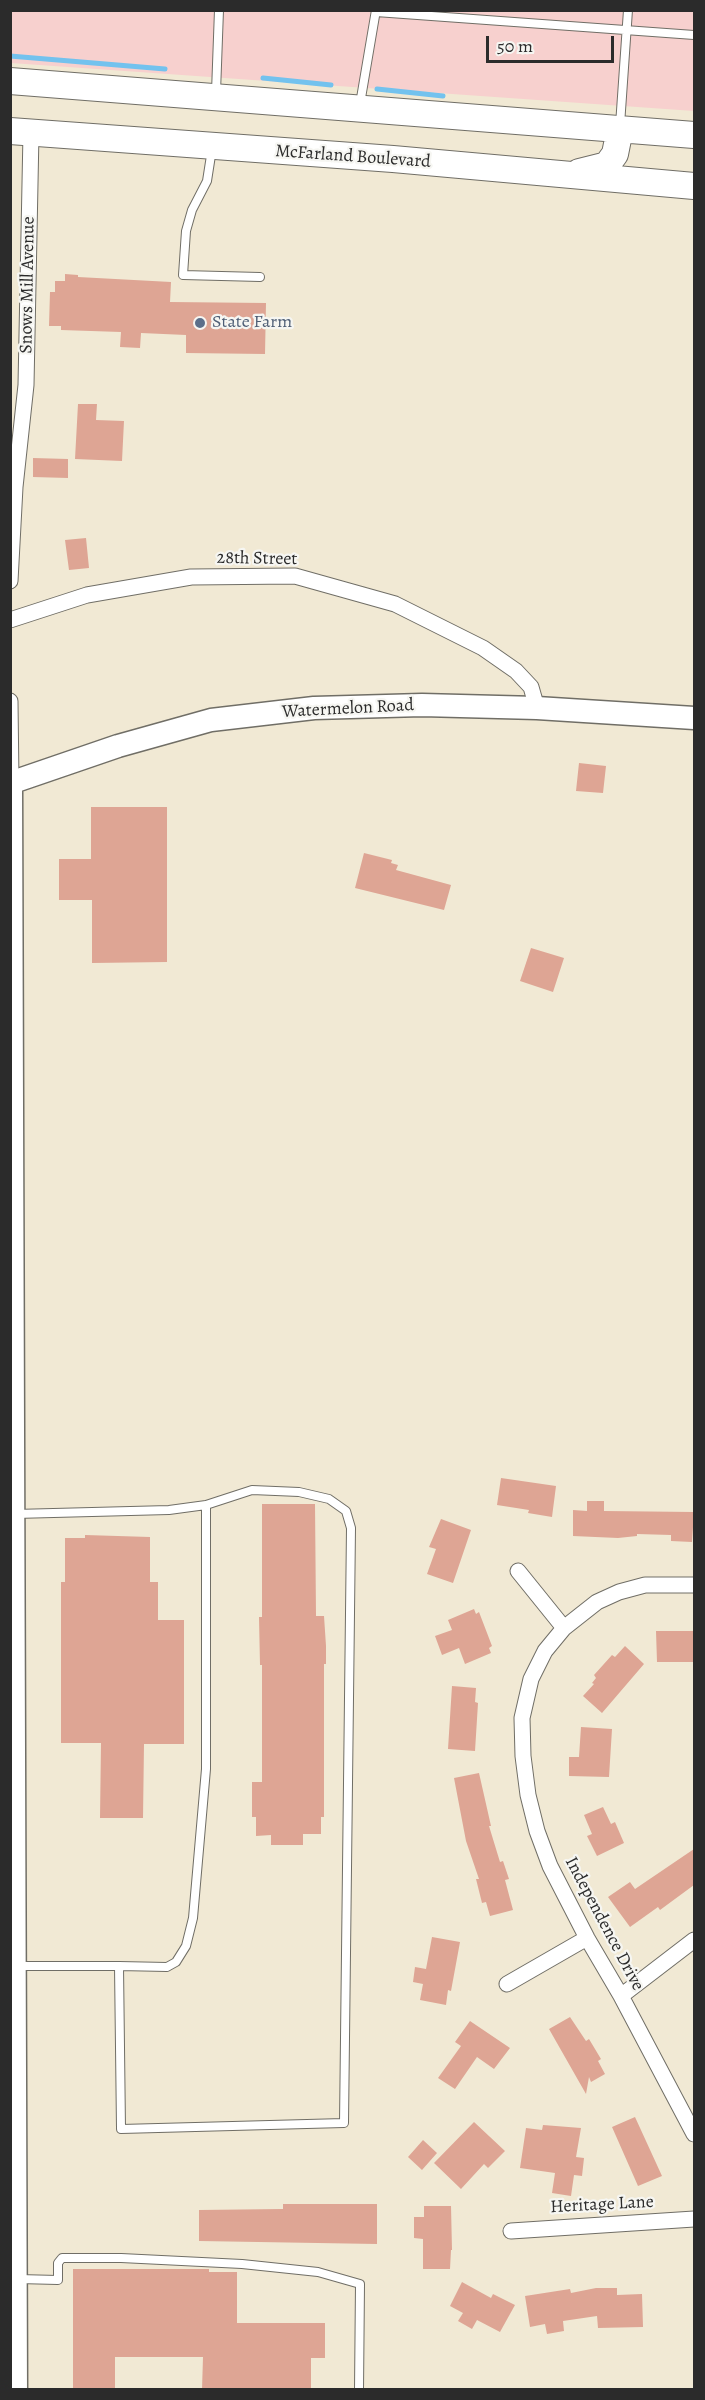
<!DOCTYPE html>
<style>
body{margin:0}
#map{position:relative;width:705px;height:2400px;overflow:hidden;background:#f1e9d4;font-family:Alegreya,serif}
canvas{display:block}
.frame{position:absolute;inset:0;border:12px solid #2b2b2b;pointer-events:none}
.scale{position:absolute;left:486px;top:36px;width:128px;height:27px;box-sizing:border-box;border:3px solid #2b2b2b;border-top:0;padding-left:8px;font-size:18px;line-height:21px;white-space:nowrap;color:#2b2b2b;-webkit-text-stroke:4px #f6f6f2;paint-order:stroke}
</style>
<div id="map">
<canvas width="705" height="2400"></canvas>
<div class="frame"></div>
<div class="scale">50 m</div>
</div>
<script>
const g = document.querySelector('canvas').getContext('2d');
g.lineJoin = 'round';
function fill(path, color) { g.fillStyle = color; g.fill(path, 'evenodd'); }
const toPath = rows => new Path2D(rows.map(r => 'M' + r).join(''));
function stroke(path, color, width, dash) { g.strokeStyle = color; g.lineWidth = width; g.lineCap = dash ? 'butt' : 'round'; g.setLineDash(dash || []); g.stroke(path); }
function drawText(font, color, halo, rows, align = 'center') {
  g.font = font + ' Alegreya,serif'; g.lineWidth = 4.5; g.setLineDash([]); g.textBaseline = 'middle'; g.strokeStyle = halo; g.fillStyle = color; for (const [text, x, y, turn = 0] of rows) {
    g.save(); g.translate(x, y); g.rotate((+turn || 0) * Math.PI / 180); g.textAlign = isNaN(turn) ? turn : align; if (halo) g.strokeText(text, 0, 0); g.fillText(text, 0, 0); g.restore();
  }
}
fill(toPath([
 [10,11,694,11,694,111,11,63]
]), '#f7d0ce');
stroke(toPath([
 [10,56,165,69],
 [263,78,331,85],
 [377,89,443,96]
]), '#73c2ee', 5);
fill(toPath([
 [65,274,78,275,78,277,171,282,170,302,266,303,265,354,186,353,186,335,141,333,140,348,120,347,121,332,61,330,61,326,49,326,50,292,55,292,55,281,65,281],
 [78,404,97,404,96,420,124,421,122,461,75,459],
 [33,458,68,459,68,478,33,477],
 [86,538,89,568,69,570,65,540],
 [579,763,606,766,603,793,576,791],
 [91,807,167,807,167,962,92,963,92,900,59,900,59,859,91,859],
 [364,853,392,860,391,863,398,865,396,870,451,885,444,910,355,888],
 [531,948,564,958,553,992,520,981],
 [501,1478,556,1486,552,1517,528,1513,529,1510,497,1505],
 [587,1501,604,1501,604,1511,694,1512,692,1542,671,1541,671,1535,637,1534,637,1536,618,1538,573,1536,573,1510,587,1511],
 [262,1504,315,1504,316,1616,324,1616,326,1646,326,1664,324,1664,324,1817,321,1817,321,1834,303,1834,303,1845,271,1845,271,1835,256,1836,256,1817,252,1817,252,1782,262,1782,262,1665,260,1665,259,1617,262,1617],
 [441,1519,471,1530,453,1583,427,1574,436,1549,429,1547],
 [85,1535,150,1537,150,1582,158,1582,158,1620,184,1620,184,1744,144,1744,143,1818,100,1818,101,1743,61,1743,61,1582,65,1582,65,1538,85,1538],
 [474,1609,476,1614,479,1612,492,1646,489,1648,491,1653,465,1664,459,1648,442,1655,435,1636,452,1630,448,1620],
 [656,1631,694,1631,694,1662,657,1662],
 [625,1646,644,1664,602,1713,583,1696,594,1684,592,1683,596,1678,594,1675,612,1655,615,1657],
 [452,1686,476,1688,475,1702,478,1703,475,1751,448,1749],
 [581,1727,612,1729,609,1777,569,1776,569,1757,579,1757],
 [479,1773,491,1826,489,1826,500,1862,503,1861,509,1879,505,1880,513,1910,490,1916,486,1902,482,1903,476,1879,479,1879,466,1841,454,1778],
 [603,1807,611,1824,615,1822,624,1843,597,1856,587,1836,592,1834,584,1815],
 [694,1849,694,1885,660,1910,658,1907,630,1927,608,1897,630,1882,635,1889],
 [432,1937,460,1942,451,1991,448,1990,446,2005,420,2000,423,1984,413,1982,415,1967,426,1969],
 [570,2017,586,2041,589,2039,601,2059,598,2061,605,2074,591,2082,589,2077,586,2094,549,2029],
 [470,2021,510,2048,494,2069,477,2057,455,2089,438,2078,461,2046,455,2042],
 [635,2117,662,2176,638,2186,612,2127],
 [474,2122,505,2151,488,2168,484,2164,461,2189,434,2163],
 [543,2125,581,2128,576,2157,584,2158,582,2176,574,2175,571,2196,552,2193,555,2173,520,2168,526,2128,542,2130],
 [423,2140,437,2153,422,2170,408,2157],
 [283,2204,377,2204,377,2244,199,2241,199,2210,283,2209],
 [424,2206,451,2206,452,2250,451,2250,450,2269,423,2269,423,2239,414,2238,414,2217,424,2217],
 [73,2269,209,2269,209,2272,237,2272,237,2323,325,2323,325,2358,311,2358,311,2390,202,2390,203,2357,115,2357,115,2390,73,2390],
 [462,2282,491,2298,493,2294,515,2305,500,2332,477,2320,472,2329,458,2321,463,2313,450,2306],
 [596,2288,617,2288,617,2295,642,2294,643,2327,598,2328,597,2316,563,2321,564,2331,547,2334,545,2324,530,2327,525,2296,570,2289,571,2293]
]), '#dea594');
const service = toPath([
 [376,12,694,35],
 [216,92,219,10],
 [360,104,376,10],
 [620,125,628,10],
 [212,149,207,181,192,210,186,231,183,275,260,277],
 [15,1514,169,1510,206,1505,252,1490,299,1492,329,1499,346,1511,351,1528,344,2123,121,2129,119,1966,17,1966],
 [119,1966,167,1967,176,1962,186,1946,193,1918,206,1769,206,1505],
 [18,2279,58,2280,58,2263,62,2258,121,2258,242,2264,318,2272,360,2284,359,2390]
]);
const minor = toPath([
 [10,581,15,487,26,385,31,133],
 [10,620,87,595,191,577,295,576,395,604,483,648,516,671,531,687,537,708],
 [10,701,11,782],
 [518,1571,564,1628],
 [694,1585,645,1585,619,1592,597,1602,564,1628,545,1651,531,1679,522,1718,523,1756,528,1795,537,1831,550,1866,587,1938,621,1996,694,2134],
 [507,1984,587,1938],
 [621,1996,694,1940],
 [511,2231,694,2219]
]);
const secondary = toPath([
 [11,782,16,2390],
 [10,783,118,746,211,720,314,708,422,705,537,708,694,718]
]);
const trunk = toPath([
 [10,81,694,135],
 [10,131,393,159,694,186],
 [579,172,607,165,615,154,620,129]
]);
stroke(service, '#706e66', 10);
stroke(minor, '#706e66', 17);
stroke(secondary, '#706e66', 25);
stroke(trunk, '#706e66', 28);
stroke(service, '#fff', 8);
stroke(minor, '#fff', 15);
stroke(secondary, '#fff', 22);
stroke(trunk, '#fff', 26);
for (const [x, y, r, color] of [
 [200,323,6,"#5c6f8a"]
]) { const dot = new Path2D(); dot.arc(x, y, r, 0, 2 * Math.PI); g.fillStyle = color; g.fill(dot); stroke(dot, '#f6f6f2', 2); }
drawText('18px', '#2b2b2b', '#f6f6f2', [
 ["McFarland Boulevard",353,157,4],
 ["Snows Mill Avenue",28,285,-89],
 ["28th Street",257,559,1],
 ["Watermelon Road",348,709,-3],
 ["Independence Drive",604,1924,62],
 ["Heritage Lane",602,2205,-3]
]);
drawText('18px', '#4e5e75', '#f6f6f2', [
 ["State Farm",212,323]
], 'left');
</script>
